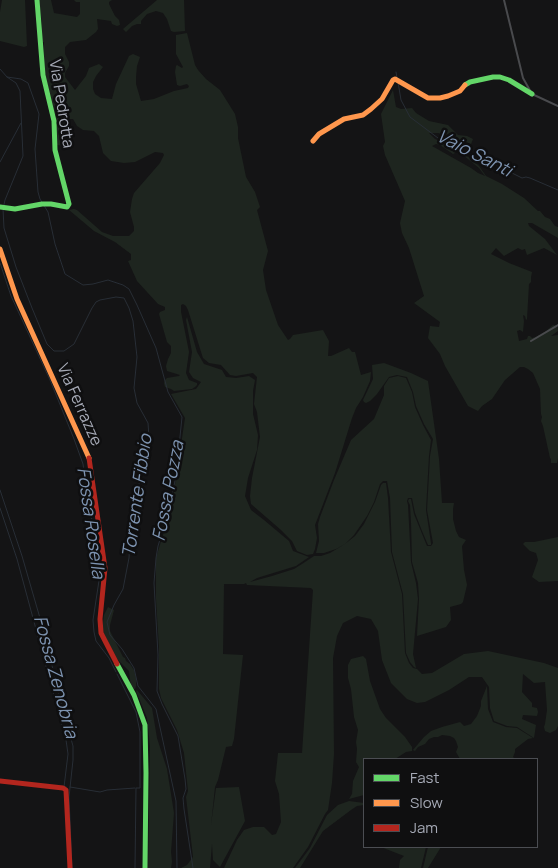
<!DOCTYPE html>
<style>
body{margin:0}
#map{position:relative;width:558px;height:868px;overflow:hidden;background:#141415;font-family:Manrope,sans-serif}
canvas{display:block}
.legend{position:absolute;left:363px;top:758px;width:175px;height:90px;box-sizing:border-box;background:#0f0f10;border:1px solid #4b4d52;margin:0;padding:6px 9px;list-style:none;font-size:15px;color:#a5a9b5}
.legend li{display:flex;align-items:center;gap:10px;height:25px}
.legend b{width:25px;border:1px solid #4b4d52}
</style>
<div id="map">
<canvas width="558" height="868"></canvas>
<ul class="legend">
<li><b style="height:6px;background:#63d668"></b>Fast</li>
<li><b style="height:6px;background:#ff974d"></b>Slow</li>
<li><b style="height:6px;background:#b3261e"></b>Jam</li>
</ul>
</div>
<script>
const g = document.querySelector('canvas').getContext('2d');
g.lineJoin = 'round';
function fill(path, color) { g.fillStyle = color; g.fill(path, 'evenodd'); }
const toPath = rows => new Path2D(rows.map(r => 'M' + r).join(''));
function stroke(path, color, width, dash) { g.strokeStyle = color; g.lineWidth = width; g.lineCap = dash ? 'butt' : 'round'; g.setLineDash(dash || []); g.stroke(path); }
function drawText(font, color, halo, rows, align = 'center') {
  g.font = font + ' Manrope,sans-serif'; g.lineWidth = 5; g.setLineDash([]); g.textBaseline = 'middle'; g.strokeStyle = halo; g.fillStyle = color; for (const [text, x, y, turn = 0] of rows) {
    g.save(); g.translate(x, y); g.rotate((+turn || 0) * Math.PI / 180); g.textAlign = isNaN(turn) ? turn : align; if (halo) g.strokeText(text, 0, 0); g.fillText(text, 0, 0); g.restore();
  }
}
fill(toPath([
 [2,0,25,0,27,46,24,47,0,41,0,12],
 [39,0,51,0,54,13,77,17,80,14,80,2,76,2,74,0,112,0,109,2,109,4,115,16,119,20,120,25,117,26,112,24,111,21,97,19,98,29,96,32,86,40,70,42,65,47,65,54,69,62,69,66,65,73,65,77,75,90,86,76,89,68,99,64,103,67,96,76,93,82,93,89,95,94,101,98,112,99,116,84,129,56,133,54,140,57,137,66,136,77,136,84,141,101,154,99,174,91,188,88,189,86,187,84,180,86,177,85,175,72,176,66,177,65,182,68,183,67,176,54,176,35,187,33,195,65,198,70,206,79,220,90,235,114,238,127,238,138,246,177,255,192,260,207,257,210,268,251,263,270,266,290,278,325,288,340,290,339,293,335,323,330,329,341,328,356,331,356,349,348,352,352,355,352,361,375,371,372,370,381,363,397,356,408,352,418,335,473,315,525,317,538,315,549,313,554,307,555,297,551,292,541,281,530,251,504,250,496,252,478,260,437,257,412,254,404,257,377,253,373,236,376,230,375,221,365,209,363,203,358,202,355,188,310,186,306,183,304,181,305,181,312,189,352,186,373,189,380,197,383,197,385,195,387,192,389,174,391,171,389,165,387,164,383,165,380,167,378,179,376,180,375,167,371,166,366,168,359,171,353,171,346,167,342,159,314,160,312,165,310,165,307,158,304,137,281,128,261,131,260,131,254,115,242,94,231,69,210,74,209,77,210,102,232,113,236,129,236,134,231,134,227,130,212,132,199,134,193,160,163,164,155,163,153,155,152,135,162,124,163,111,161,103,153,99,136,94,131,83,130,77,126,73,119,68,119,72,135,70,144,67,146,56,145,57,133,55,118,44,69,44,42,42,42,42,24],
 [157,0,184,0,185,31,174,32,171,31,167,19,163,13,156,11,147,14,141,21,141,24,137,24,132,26,126,32,123,29],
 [393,90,396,107,401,109,412,108,416,113,429,121,448,125,458,135,467,136,473,139,471,144,438,133,429,133,435,139,442,142,470,158,479,166,486,176,502,184,524,198,538,211,540,211,545,217,550,219,555,226,558,227,558,238,532,223,528,223,529,226,545,239,557,255,544,248,527,255,525,249,522,250,518,248,504,256,496,248,491,254,509,263,532,272,531,277,531,282,529,284,527,319,526,320,525,316,523,315,524,321,523,332,520,330,517,331,519,341,527,339,528,336,530,336,532,338,536,337,546,331,553,325,557,326,558,331,551,336,558,335,558,458,557,463,551,463,551,459,550,458,543,426,541,421,542,417,541,414,540,389,533,373,528,369,524,367,520,367,505,380,492,399,482,406,478,411,468,406,445,366,440,354,428,338,430,326,439,327,440,322,414,303,424,296,409,248,402,233,400,223,405,201,385,155,383,146,385,142,381,114],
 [436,144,440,145,453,154,457,152,463,155,479,168,485,176,478,173,471,168,432,146],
 [187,317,197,352,204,364,222,370,226,377,236,378,249,376,255,380,253,391,253,414,258,435,257,450,248,478,245,496,251,510,264,520,289,541,293,551,309,557,296,566,257,578,250,582,272,576,294,569,302,564,314,556,321,556,330,553,345,544,355,536,364,524,375,502,381,485,383,483,386,483,388,498,391,552,402,594,405,653,409,663,413,668,417,669,422,674,432,673,464,654,488,651,544,663,558,668,558,726,556,730,550,733,545,731,544,727,545,724,547,710,545,682,534,683,523,674,522,692,532,703,532,707,537,708,538,712,537,716,523,715,522,719,536,725,534,738,517,727,507,726,494,721,490,708,489,687,482,677,469,677,449,690,425,702,417,703,407,699,391,683,382,660,378,631,371,619,357,616,343,623,337,636,333,658,334,754,332,783,328,810,325,814,308,847,293,868,224,868,237,840,244,830,253,827,264,827,272,835,276,834,281,822,279,794,275,781,278,753,302,753,313,590,311,588,247,585,246,583,244,584,224,584,223,654,243,655,234,739,232,746,226,747,218,780,215,787,211,825,216,788,239,787,245,821,220,867,213,860,212,844,210,868,181,868,187,865,193,857,186,797,188,791,184,753,177,730,161,698,159,689,159,648,156,599,156,558,172,505,185,418,171,394,196,389,201,382,193,378,189,372,192,352,186,320],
 [384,363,411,373,428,381,439,459,442,503,454,503,453,509,453,519,456,531,459,537,466,540,462,546,464,570,467,585,463,602,461,604,450,607,451,620,446,627,417,636,419,599,418,583,412,562,411,522,410,505,408,501,409,499,411,499,414,514,427,546,431,546,433,543,427,510,430,456,433,439,424,424,416,406,413,392,407,377,397,375,389,377,377,394,370,401,366,403,364,402,363,400,373,379,372,365],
 [398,376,406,378,412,392,415,407,423,425,431,440,429,456,426,510,431,543,431,545,428,545,422,531,415,513,412,498,408,498,407,501,408,505,411,562,416,583,418,599,413,654,416,668,414,667,410,662,406,653,403,594,392,552,390,498,387,481,383,481,380,484,374,502,367,516,354,535,345,544,336,549,324,553,316,553,319,541,318,524,320,517,334,480,351,440,374,419,384,395,384,386,389,378],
 [558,537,558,581,539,582,532,577,538,560,536,553,530,551,523,544,525,542,534,542],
 [108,607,114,610,110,625,110,631,123,657,125,658,126,661,130,664,134,670,136,678,136,686,135,689,131,688,129,671,117,659,102,630,104,615],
 [363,656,366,659,370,681,380,709,386,718,405,737,412,747,412,751,406,752,395,759,364,759,364,795,349,799,352,794,353,781,359,767,356,762,357,749,356,742,358,730,354,717,351,689,348,678,348,665,351,659],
 [487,686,488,709,493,722,506,727,517,728,533,738,528,739,515,749,515,752,513,757,515,759,460,759,456,752,458,747,456,741,454,738,450,736,442,735,438,737,434,737,429,739,425,744,418,747,415,751,413,750,424,737,431,731,442,727,460,722,464,726,471,724,477,716,481,706,481,701],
 [137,690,152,708,157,738,167,769,174,813,171,852,172,862,171,868,148,868,150,746,147,718,136,691],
 [349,801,364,803,364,805,357,806,351,810,323,831,300,868,295,868,310,848,327,815,338,805],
 [381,847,426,847,421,868,399,868,400,860,404,856],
 [428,847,441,847,428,868,423,868]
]), '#1e251f');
stroke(toPath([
 [0,69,7,77,16,83,20,91,23,156,5,200,3,209,4,228,16,267,32,308,47,344,54,351,64,351,74,344,92,308,96,302,100,300,116,297,124,298,129,308,133,321,137,357,134,388,137,403,148,423,149,437,131,522,129,558,123,589,114,605,107,622,110,635,122,649,134,668,138,686,156,709,176,801,177,868],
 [396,72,397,78],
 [7,77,21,79,28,83,39,114,35,149,38,192,40,199,48,212,55,244,65,274,83,285,93,284,108,280,123,285,129,289,137,305,156,348,168,392,182,417,176,476,169,510,158,546,156,558,154,583,158,655,157,691,162,704,178,736,185,779,186,789,183,798,184,809,193,868],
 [398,82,401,100,410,117,442,141,468,153,476,155,522,178,526,177,530,178,558,190],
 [0,162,21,123],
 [0,263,11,296,50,380,74,439,83,464,88,501,96,540,100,574,93,620,94,632,96,641,109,658,116,672],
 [0,490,22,556,42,625,48,648,60,700,73,746,73,760,69,797,72,868],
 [0,508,17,559,66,740,68,754,64,787,66,787],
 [117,674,136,712,140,732,140,788,136,788,135,868],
 [70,787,100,792,107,790,135,788]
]), '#282e36', 1);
stroke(toPath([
 [504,0,523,78,532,94,558,106],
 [531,341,558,325]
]), '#494a4d', 2);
stroke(toPath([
 [465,85,470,82,493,77,500,77,509,80,532,94],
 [0,207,15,209,42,204,51,204,67,207,69,204,55,150,54,121,43,75,37,0],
 [117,664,134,695,145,725,146,773,145,868]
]), '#63d668', 5);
stroke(toPath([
 [313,141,319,134,344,119,363,115,371,109,382,99,393,80,395,79,428,98,440,98,448,96,460,91,465,85],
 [0,249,17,299,89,458]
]), '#ff974d', 5);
stroke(toPath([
 [89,458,105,568,100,619,101,633,117,664],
 [0,781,63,788,66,790,70,868]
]), '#b3261e', 5);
drawText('16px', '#a5a9b5', '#0f0f10', [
 ["Via Pedrotta",61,104,81],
 ["Via Ferrazze",79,405,66]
]);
drawText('italic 18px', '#7d93b0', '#0f0f10', [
 ["Vaio Santi",474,154,27],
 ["Fossa Pozza",169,491,-79],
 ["Torrente Fibbio",138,496,-82],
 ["Fossa Rosella",90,523,82],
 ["Fossa Zenobria",55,677,75]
]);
</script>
